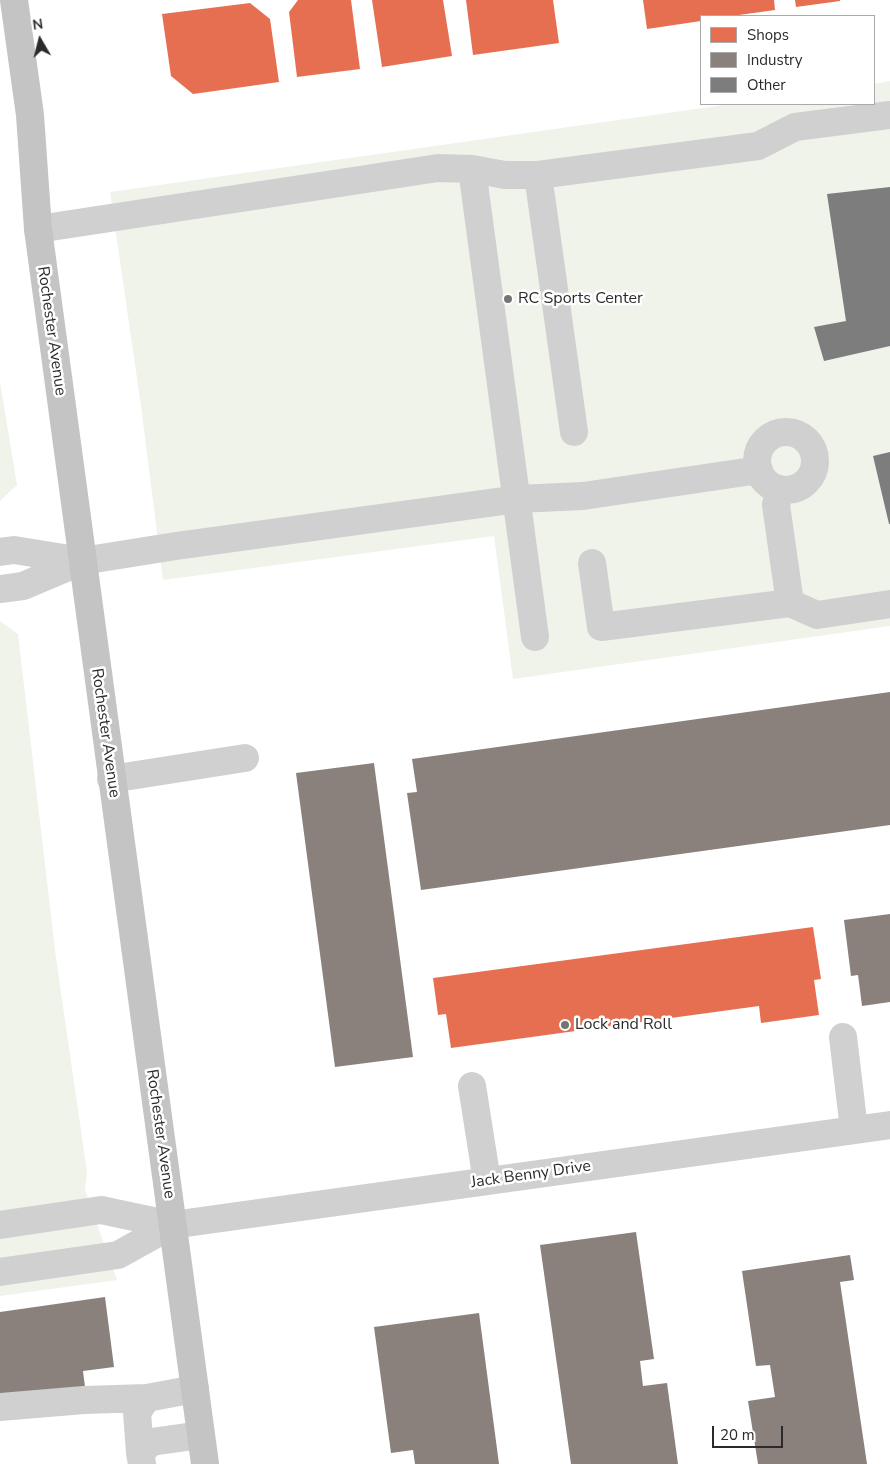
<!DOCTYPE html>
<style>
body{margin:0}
#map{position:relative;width:890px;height:1464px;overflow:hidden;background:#fff;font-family:"Nunito Sans",sans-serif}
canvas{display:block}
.legend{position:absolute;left:700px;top:15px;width:175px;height:90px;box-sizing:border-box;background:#fff;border:1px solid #aaa;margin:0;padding:6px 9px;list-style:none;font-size:15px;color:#2b2b2b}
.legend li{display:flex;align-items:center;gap:10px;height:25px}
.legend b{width:25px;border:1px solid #aaa}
.north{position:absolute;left:15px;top:15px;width:50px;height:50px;-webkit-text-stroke:4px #fff;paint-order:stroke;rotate:352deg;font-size:14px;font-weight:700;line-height:20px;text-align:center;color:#2b2b2b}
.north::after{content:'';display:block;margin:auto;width:18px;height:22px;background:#2b2b2b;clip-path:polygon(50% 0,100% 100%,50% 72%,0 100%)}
.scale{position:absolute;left:712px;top:1426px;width:71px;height:22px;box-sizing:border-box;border:2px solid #2b2b2b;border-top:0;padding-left:6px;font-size:15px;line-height:18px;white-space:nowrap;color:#2b2b2b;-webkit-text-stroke:4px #fff;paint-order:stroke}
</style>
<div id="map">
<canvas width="890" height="1464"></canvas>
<ul class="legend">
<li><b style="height:14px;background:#e76f51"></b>Shops</li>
<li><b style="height:14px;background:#8a817c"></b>Industry</li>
<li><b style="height:14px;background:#7d7d7d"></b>Other</li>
</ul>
<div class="north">N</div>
<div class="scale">20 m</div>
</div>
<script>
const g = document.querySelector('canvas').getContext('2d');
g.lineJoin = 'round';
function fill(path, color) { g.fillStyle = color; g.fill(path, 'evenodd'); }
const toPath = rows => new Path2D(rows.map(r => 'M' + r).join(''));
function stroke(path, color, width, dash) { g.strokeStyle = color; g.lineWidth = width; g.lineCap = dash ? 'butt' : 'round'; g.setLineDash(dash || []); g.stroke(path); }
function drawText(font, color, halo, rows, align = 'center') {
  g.font = font + ' "Nunito Sans",sans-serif'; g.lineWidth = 5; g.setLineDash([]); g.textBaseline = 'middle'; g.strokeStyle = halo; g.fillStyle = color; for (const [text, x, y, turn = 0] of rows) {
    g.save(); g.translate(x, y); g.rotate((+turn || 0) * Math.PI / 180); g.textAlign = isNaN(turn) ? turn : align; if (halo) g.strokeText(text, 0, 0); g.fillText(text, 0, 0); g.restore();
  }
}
fill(toPath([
 [890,81,890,626,513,679,494,536,163,580,141,406,110,192,731,104,874,104,874,84],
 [0,382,17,485,0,501],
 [0,621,18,634,56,958,87,1172,85,1190,117,1280,0,1296]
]), '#f0f3ea');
fill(toPath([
 [298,0,351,0,360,69,297,77,289,12],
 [372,0,443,0,452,56,382,67],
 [466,0,553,0,559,43,473,55],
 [643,0,774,0,775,10,732,16,701,16,701,21,647,29],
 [795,0,840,0,840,1,796,7],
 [250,3,270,19,279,82,193,94,171,76,162,14],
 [813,927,821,979,814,980,819,1015,761,1023,759,1006,451,1048,446,1014,438,1015,433,978]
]), '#e76f51');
fill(toPath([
 [890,692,890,825,421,890,407,793,417,792,412,759],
 [374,763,413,1057,335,1067,296,773],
 [890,914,890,1002,862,1006,858,975,851,976,844,920],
 [636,1232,654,1359,640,1361,643,1386,667,1383,678,1464,571,1464,540,1245],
 [850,1255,854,1280,840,1282,867,1464,758,1464,748,1401,775,1397,770,1365,756,1366,742,1271],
 [105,1297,114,1367,83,1371,85,1387,0,1399,0,1312],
 [479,1313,499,1464,415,1464,413,1450,391,1453,374,1327]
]), '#8a817c');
fill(toPath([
 [890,187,890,346,824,361,814,327,846,321,827,194],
 [890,452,890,524,889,524,873,456]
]), '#7d7d7d');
stroke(toPath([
 [472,169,535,637],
 [538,175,574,432],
 [38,229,438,168,472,169,505,175,538,175,758,146,795,127,890,115],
 '757 461a29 29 0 1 1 58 0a29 29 0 1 1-58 0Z',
 [780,489,776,505,790,603],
 [0,552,14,550,82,561],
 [592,563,601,627,790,603,817,615,890,604],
 [0,589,23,586,82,561,176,546,518,499,583,496,759,470],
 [111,779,245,758],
 [843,1037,854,1129],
 [472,1086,487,1181],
 [0,1225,101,1210,172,1225,890,1125],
 [0,1272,118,1255,172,1225],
 [0,1407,84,1400,147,1398],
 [140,1453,137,1412,147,1398,195,1389],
 [142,1464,140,1453,151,1442,201,1435]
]), '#d0d0d0', 28);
stroke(toPath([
 [14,0,30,115,38,229,205,1464]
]), '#c4c4c4', 28);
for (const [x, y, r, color] of [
 [508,299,5,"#757575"],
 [565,1025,5,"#757575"]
]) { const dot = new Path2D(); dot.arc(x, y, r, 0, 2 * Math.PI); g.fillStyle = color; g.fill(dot); stroke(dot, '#fff', 2); }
drawText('16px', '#2b2b2b', '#fff', [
 ["RC Sports Center",518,299],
 ["Lock and Roll",575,1025]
], 'left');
drawText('16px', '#2b2b2b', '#fff', [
 ["Rochester Avenue",51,331,82],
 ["Rochester Avenue",105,733,82],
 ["Rochester Avenue",160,1134,82],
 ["Jack Benny Drive",531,1175,-8]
]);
</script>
